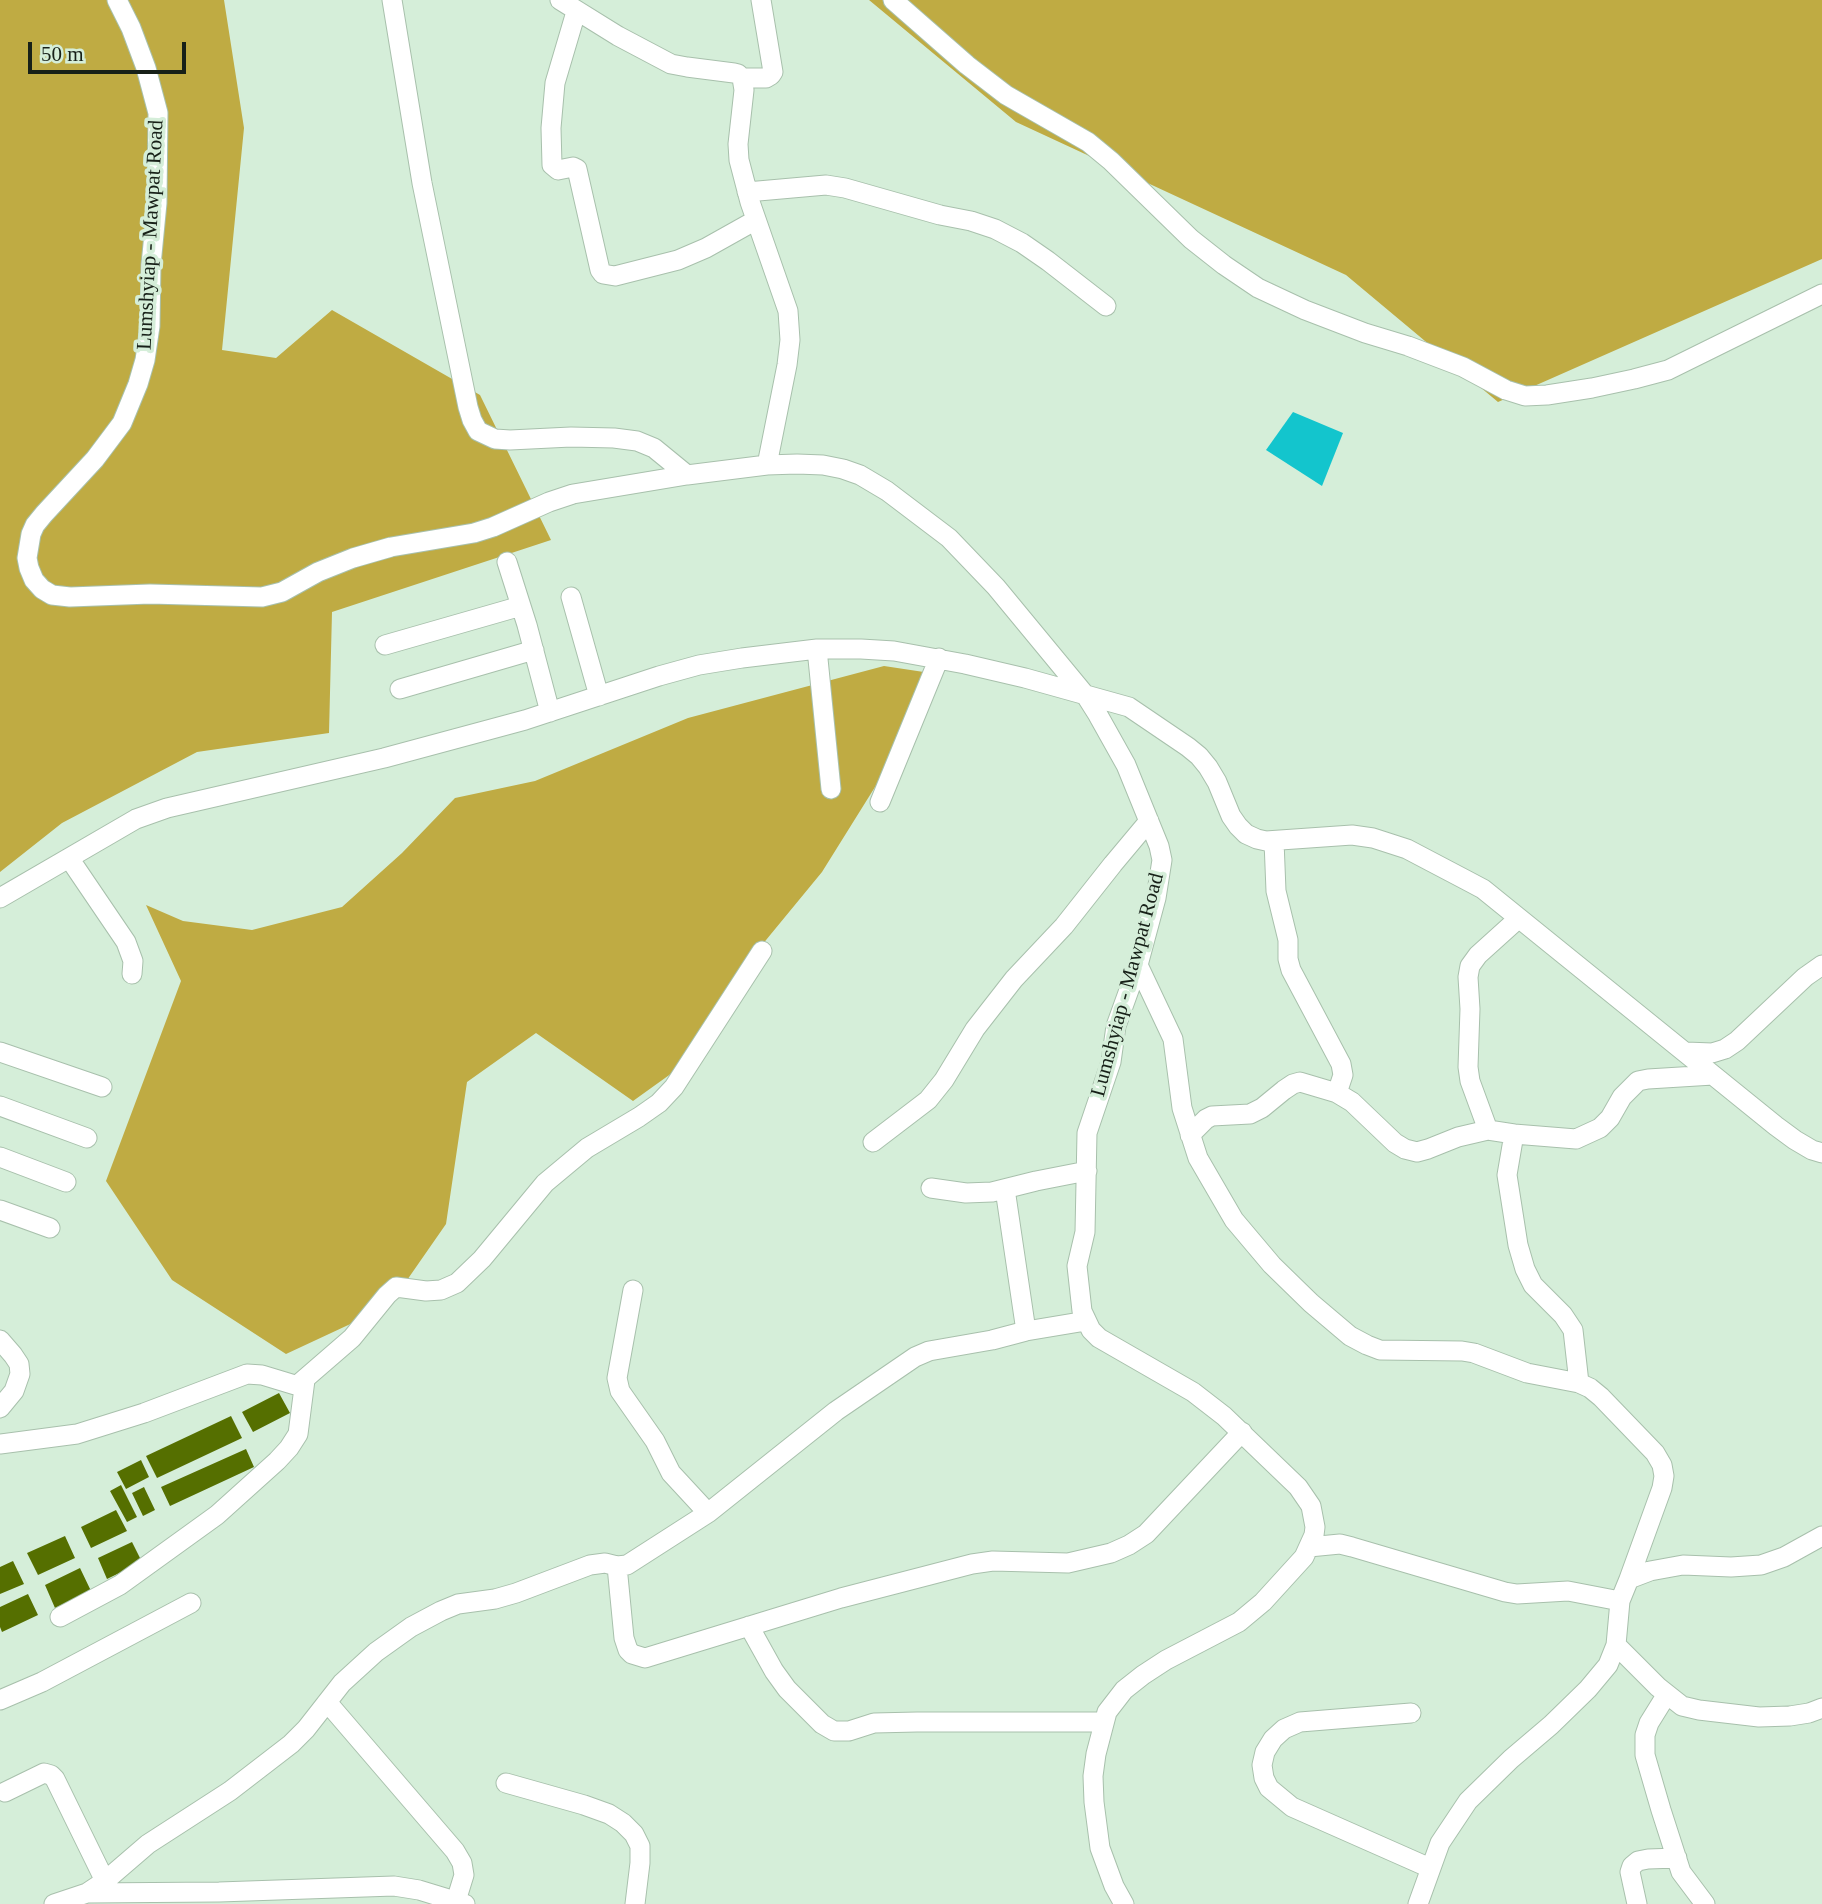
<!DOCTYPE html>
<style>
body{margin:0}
#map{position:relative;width:1822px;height:1904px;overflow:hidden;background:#d5eed9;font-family:"Times New Roman",serif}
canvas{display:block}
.scale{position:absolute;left:28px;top:42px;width:158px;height:32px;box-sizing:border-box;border:4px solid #172018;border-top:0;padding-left:9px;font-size:21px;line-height:24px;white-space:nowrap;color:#172018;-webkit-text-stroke:5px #d5eed9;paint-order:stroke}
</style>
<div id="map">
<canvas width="1822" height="1904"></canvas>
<div class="scale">50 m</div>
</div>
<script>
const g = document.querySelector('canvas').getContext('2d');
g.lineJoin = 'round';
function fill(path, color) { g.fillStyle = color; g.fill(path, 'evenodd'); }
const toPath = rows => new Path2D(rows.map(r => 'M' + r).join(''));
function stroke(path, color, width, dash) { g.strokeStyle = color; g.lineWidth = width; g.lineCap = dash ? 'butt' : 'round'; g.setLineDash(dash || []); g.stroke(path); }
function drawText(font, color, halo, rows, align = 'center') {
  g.font = font + ' "Times New Roman",serif'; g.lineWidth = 7; g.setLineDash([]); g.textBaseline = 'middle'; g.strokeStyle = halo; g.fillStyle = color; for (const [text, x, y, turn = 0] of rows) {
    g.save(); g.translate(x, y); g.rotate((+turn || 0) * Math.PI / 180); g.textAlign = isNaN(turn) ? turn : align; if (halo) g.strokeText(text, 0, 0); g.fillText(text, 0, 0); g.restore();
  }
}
fill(toPath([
 [0,0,224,0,244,128,222,350,276,358,332,310,480,395,551,540,332,612,329,733,197,752,62,823,0,872],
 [869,0,1822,0,1822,259,1498,402,1346,275,1016,122],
 [884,666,937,674,880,779,822,872,757,951,679,1068,633,1101,536,1033,467,1082,446,1224,389,1306,286,1354,172,1280,106,1181,181,981,146,905,183,921,252,930,342,907,402,853,455,798,535,781,688,718]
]), '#bfab43');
fill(toPath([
 [1293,412,1343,433,1322,486,1266,450]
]), '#13c5cd');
fill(toPath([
 [279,1393,290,1413,253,1432,242,1412],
 [231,1416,242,1438,157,1478,146,1456],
 [246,1449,254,1467,170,1506,161,1487],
 [141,1460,149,1477,126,1489,117,1472],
 [121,1485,137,1517,127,1522,110,1491],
 [144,1487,155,1510,143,1516,132,1493],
 [116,1510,127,1531,91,1548,81,1527],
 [65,1536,75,1558,38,1575,27,1553],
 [132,1542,142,1562,107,1579,98,1558],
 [13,1561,24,1584,0,1594,0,1567],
 [80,1568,91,1591,55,1608,45,1585],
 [28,1594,38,1615,2,1632,0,1627,0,1607]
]), '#556f00');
const minor = toPath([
 [117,0,131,28,146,68,158,113,157,203,151,265,150,326,145,360,138,384,122,423,95,459,44,514,35,525,31,534,27,558,29,568,34,580,42,589,52,595,70,597,150,594,262,597,282,592,318,572,353,558,391,547,474,533,493,527,549,502,573,494,687,475,767,465,797,464,823,465,843,469,860,475,887,491,949,538,996,587,1086,696,1098,715,1126,765,1159,846,1162,860,1156,898,1138,965,1116,1026,1111,1062,1087,1133,1085,1232,1077,1266,1082,1311,1091,1330,1099,1338,1193,1392,1224,1416,1298,1487,1311,1506,1315,1527,1314,1535,1304,1557,1263,1602,1239,1622,1166,1660,1143,1675,1124,1690,1107,1712,1096,1754,1093,1776,1094,1802,1100,1848,1114,1886,1124,1904],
 [392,0,422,183,468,407,472,420,478,431,495,439,510,440,571,437,614,438,637,441,654,448,687,475],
 [560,0,618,36,671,64,687,67,734,73,738,74,742,78,744,90,738,144,739,160,750,202,788,311,790,340,787,365,767,465],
 [893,0,967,65,1006,95,1088,142,1111,161,1191,239,1224,265,1258,288,1305,310,1365,333,1408,346,1463,367,1506,390,1525,396,1547,395,1592,388,1634,379,1668,370,1822,294],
 [576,12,555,83,551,128,552,165,558,170,573,167,577,169,600,270,603,274,615,276,678,260,706,248,756,220],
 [742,78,766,78,771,75,773,72,761,0],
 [747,192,826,185,845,188,940,215,971,221,995,229,1022,243,1048,261,1106,306],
 [507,562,527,625,550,712],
 [571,597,599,696],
 [385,645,521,606],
 [817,649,831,789],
 [400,689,534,650],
 [880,802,939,658],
 [1274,841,1276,891,1288,940,1288,959,1291,970,1341,1064,1343,1075,1337,1093],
 [69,858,126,942,133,961,132,974],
 [0,898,136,819,167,808,384,758,525,720,659,676,699,665,742,658,817,649,861,649,894,651,965,664,1025,678,1129,707,1188,747,1199,756,1208,767,1217,782,1231,816,1238,826,1246,834,1257,839,1266,841,1352,835,1373,838,1407,849,1466,880,1483,889,1776,1126,1795,1140,1812,1150,1822,1153],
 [1138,965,1173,1039,1182,1108,1198,1158,1234,1220,1272,1265,1311,1303,1350,1336,1367,1345,1380,1350,1462,1351,1474,1353,1527,1373,1579,1383,1590,1388,1601,1397,1655,1453,1662,1465,1664,1476,1662,1488,1629,1579],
 [0,1052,102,1087],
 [1686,1052,1712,1053,1725,1049,1737,1041,1805,977,1822,965],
 [0,1106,87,1138],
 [1488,1130,1470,1081,1468,1067,1470,1009,1468,977,1470,966,1478,955,1519,918],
 [1514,1134,1576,1139,1600,1128,1610,1118,1622,1097,1638,1081,1648,1079,1713,1075],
 [1190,1135,1206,1119,1212,1116,1250,1114,1262,1108,1284,1090,1293,1084,1300,1082,1337,1093,1352,1102,1395,1143,1405,1149,1417,1152,1428,1149,1458,1137,1488,1130,1514,1134,1507,1175,1518,1245,1525,1269,1533,1285,1563,1315,1573,1330,1579,1383],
 [873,1142,928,1100,944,1080,975,1029,1014,979,1064,926,1113,864,1149,821],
 [0,1157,66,1182],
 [931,1188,966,1193,992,1192,1036,1181,1087,1171],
 [1005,1189,1026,1331],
 [0,1210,50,1228],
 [633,1290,617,1378,620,1391,655,1441,671,1473,708,1513],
 [0,1340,13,1355,19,1364,20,1374,14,1391,0,1408],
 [0,1444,77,1434,144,1413,247,1374,262,1375,295,1385,300,1383,352,1338,387,1295,396,1287,426,1291,441,1290,457,1283,482,1259,545,1183,587,1148,639,1117,659,1103,674,1087,762,951],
 [1309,1547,1340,1544,1352,1547,1505,1592,1517,1594,1568,1591,1620,1601],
 [617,1566,624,1638,628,1650,632,1654,645,1658,841,1598,972,1564,993,1561,1068,1563,1111,1553,1129,1545,1146,1534,1242,1432],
 [60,1617,120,1585,217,1515,277,1461,289,1448,298,1434,305,1380],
 [749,1626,774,1671,787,1689,822,1724,834,1731,849,1731,874,1723,917,1722,1103,1722],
 [1616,1645,1658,1687,1682,1706,1699,1710,1759,1717,1790,1716,1809,1713,1822,1708],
 [1667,1694,1649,1723,1645,1735,1645,1755,1661,1810,1681,1872,1705,1904],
 [0,1700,42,1682,191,1603],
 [327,1702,455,1851,462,1863,464,1875,456,1901],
 [1411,1713,1300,1722,1284,1729,1273,1739,1265,1752,1262,1765,1264,1778,1269,1788,1292,1807,1430,1868],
 [506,1783,584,1805,609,1814,623,1823,634,1834,640,1846,640,1863,635,1904],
 [5,1792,44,1773,51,1775,55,1779,105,1881],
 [87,1893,219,1892,394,1886,419,1890,465,1904],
 [54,1904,87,1893,105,1881,148,1844,230,1791,291,1744,306,1729,342,1683,376,1652,411,1627,441,1611,458,1604,495,1599,516,1593,590,1565,605,1563,617,1566,627,1565,708,1513,836,1411,915,1357,929,1351,992,1340,1026,1331,1086,1321],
 [1418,1904,1440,1843,1468,1801,1511,1759,1551,1725,1588,1689,1608,1665,1616,1645,1620,1601,1629,1579,1650,1571,1683,1565,1731,1567,1761,1565,1784,1557,1822,1536],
 [1637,1904,1630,1872,1632,1866,1638,1861,1648,1859,1677,1858]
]);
stroke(minor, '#a8c0ac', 21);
stroke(minor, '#fff', 19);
drawText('21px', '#172018', '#d5eed9', [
 ["Lumshyiap - Mawpat Road",151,235,-87],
 ["Lumshyiap - Mawpat Road",1128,985,-75]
]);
</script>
